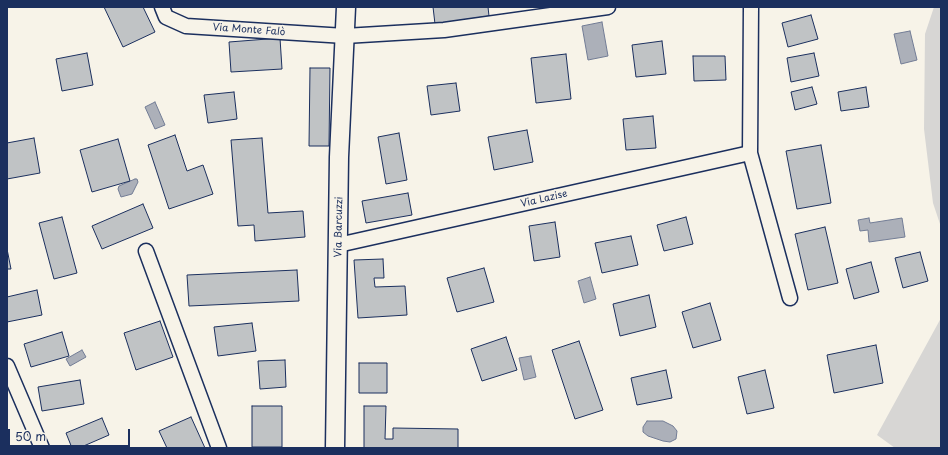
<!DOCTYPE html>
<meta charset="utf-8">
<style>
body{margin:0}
#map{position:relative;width:948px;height:455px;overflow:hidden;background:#f7f3e8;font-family:"Playpen Sans",sans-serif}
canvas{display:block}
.frame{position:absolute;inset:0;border:8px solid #1b2f5e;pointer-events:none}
.scale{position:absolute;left:8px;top:429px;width:122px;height:18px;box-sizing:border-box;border:2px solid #1b2f5e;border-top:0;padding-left:5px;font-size:12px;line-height:14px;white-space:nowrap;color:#1b2f5e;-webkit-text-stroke:3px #f7f3e8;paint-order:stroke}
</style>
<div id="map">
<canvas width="948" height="455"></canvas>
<div class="frame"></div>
<div class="scale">50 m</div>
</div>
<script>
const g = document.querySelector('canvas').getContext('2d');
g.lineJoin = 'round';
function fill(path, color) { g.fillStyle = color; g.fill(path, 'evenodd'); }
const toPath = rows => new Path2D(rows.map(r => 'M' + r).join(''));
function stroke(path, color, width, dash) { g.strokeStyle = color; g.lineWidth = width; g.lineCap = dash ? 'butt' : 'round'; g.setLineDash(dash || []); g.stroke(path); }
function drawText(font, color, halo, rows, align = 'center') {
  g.font = font + ' "Playpen Sans",sans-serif'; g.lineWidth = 3.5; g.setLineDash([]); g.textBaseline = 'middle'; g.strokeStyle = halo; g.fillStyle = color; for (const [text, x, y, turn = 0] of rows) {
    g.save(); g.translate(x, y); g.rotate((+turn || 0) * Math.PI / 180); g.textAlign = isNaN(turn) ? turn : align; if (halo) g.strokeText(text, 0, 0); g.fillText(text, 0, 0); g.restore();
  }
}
fill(toPath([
 [934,7,941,7,941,227,933,203,924,129,925,34],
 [941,318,941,448,895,448,877,435]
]), '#d7d6d4');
const water = toPath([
 [602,22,608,56,588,60,582,26,602,22],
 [910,31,917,60,901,64,894,34,910,31],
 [155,102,165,125,155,129,145,107,155,102],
 [135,179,137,179,138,182,132,194,121,197,118,189,119,186,135,179],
 [869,218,870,223,902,218,905,237,869,242,868,230,860,231,858,220,869,218],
 [590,277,596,299,584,303,578,281,590,277],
 [82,350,86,357,70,366,66,359,82,350],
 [531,356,536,377,524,380,519,358,531,356],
 [647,421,663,421,673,426,677,431,676,439,670,442,663,441,648,436,643,432,643,427,647,421]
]);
fill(water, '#acb0b9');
stroke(water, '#727c95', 1);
const building = toPath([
 [104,7,143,7,155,32,123,47,104,7],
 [433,7,488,7,489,16,435,24,433,7],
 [811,15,818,39,788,47,782,23,811,15],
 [280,38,282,69,231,72,229,42,280,38],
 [662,41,666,74,636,77,632,45,662,41],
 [87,53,93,85,62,91,56,59,87,53],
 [814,53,819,76,791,82,787,58,814,53],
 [566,54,571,99,536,103,531,58,566,54],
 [693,56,725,56,726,80,694,81,693,56],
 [310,68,330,68,329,146,309,146,310,68],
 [456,83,460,111,431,115,427,86,456,83],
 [812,87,817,104,795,110,791,92,812,87],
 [866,87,869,107,841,111,838,92,866,87],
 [234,92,237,119,208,123,204,95,234,92],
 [653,116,656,148,626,150,623,119,653,116],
 [527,130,533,162,494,170,488,137,527,130],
 [399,133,407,180,386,184,378,137,399,133],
 [175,135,187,171,203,165,213,194,169,209,148,145,175,135],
 [34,138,40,173,7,179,7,143,34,138],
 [262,138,268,213,303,211,305,237,255,241,254,225,238,226,231,140,262,138],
 [118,139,130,181,92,192,80,150,118,139],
 [821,145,831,203,797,209,786,151,821,145],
 [408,193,412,215,366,223,362,201,408,193],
 [143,204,153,228,102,249,92,226,143,204],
 [62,217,77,273,54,279,39,223,62,217],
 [686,217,693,244,664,251,657,225,686,217],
 [555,222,560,257,534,261,529,226,555,222],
 [825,227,838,283,808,290,795,234,825,227],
 [631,236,638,265,602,273,595,243,631,236],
 [7,249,11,269,7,269,7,249],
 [920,252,928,281,903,288,895,258,920,252],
 [383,259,384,278,374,278,375,287,405,286,407,315,358,318,354,260,383,259],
 [871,262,879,292,854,299,846,269,871,262],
 [484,268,494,302,457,312,447,278,484,268],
 [297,270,299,301,189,306,187,275,297,270],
 [37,290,42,315,7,322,7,297,37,290],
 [649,295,656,327,620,336,613,304,649,295],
 [710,303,721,340,693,348,682,312,710,303],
 [160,321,173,357,136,370,124,333,160,321],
 [252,323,256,351,218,356,214,327,252,323],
 [62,332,69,356,31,367,24,344,62,332],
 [506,337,517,370,482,381,471,349,506,337],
 [579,341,603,410,575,419,552,350,579,341],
 [876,345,883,383,834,393,827,355,876,345],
 [285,360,286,387,260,389,258,361,285,360],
 [359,363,387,363,387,393,359,393,359,363],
 [666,370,672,398,637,405,631,378,666,370],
 [765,370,774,408,747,414,738,377,765,370],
 [80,380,84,404,42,411,38,387,80,380],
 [252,406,282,406,282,447,252,447,252,406],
 [364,406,386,406,385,439,393,439,393,428,458,429,458,448,364,448,364,406],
 [191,417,205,448,167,448,159,431,191,417],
 [102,418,109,435,79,448,72,448,66,433,102,418]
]);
fill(building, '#c0c3c5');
stroke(building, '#1b2f5e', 1);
const minor = toPath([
 [162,7,166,17,186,26,345,36,444,30,608,7],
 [750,153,790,298],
 [338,245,750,153,751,7],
 [146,251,219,448],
 [7,366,42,448]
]);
const tertiary = toPath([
 [335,448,339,157,346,7]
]);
stroke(minor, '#1b2f5e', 17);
stroke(tertiary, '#1b2f5e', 21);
stroke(minor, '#f7f3e8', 14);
stroke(tertiary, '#f7f3e8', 18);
drawText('10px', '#1b2f5e', '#f7f3e8', [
 ["Via Monte Falò",249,30,4],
 ["Via Lazise",544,199,-13],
 ["Via Barcuzzi",339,227,-89]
]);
</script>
